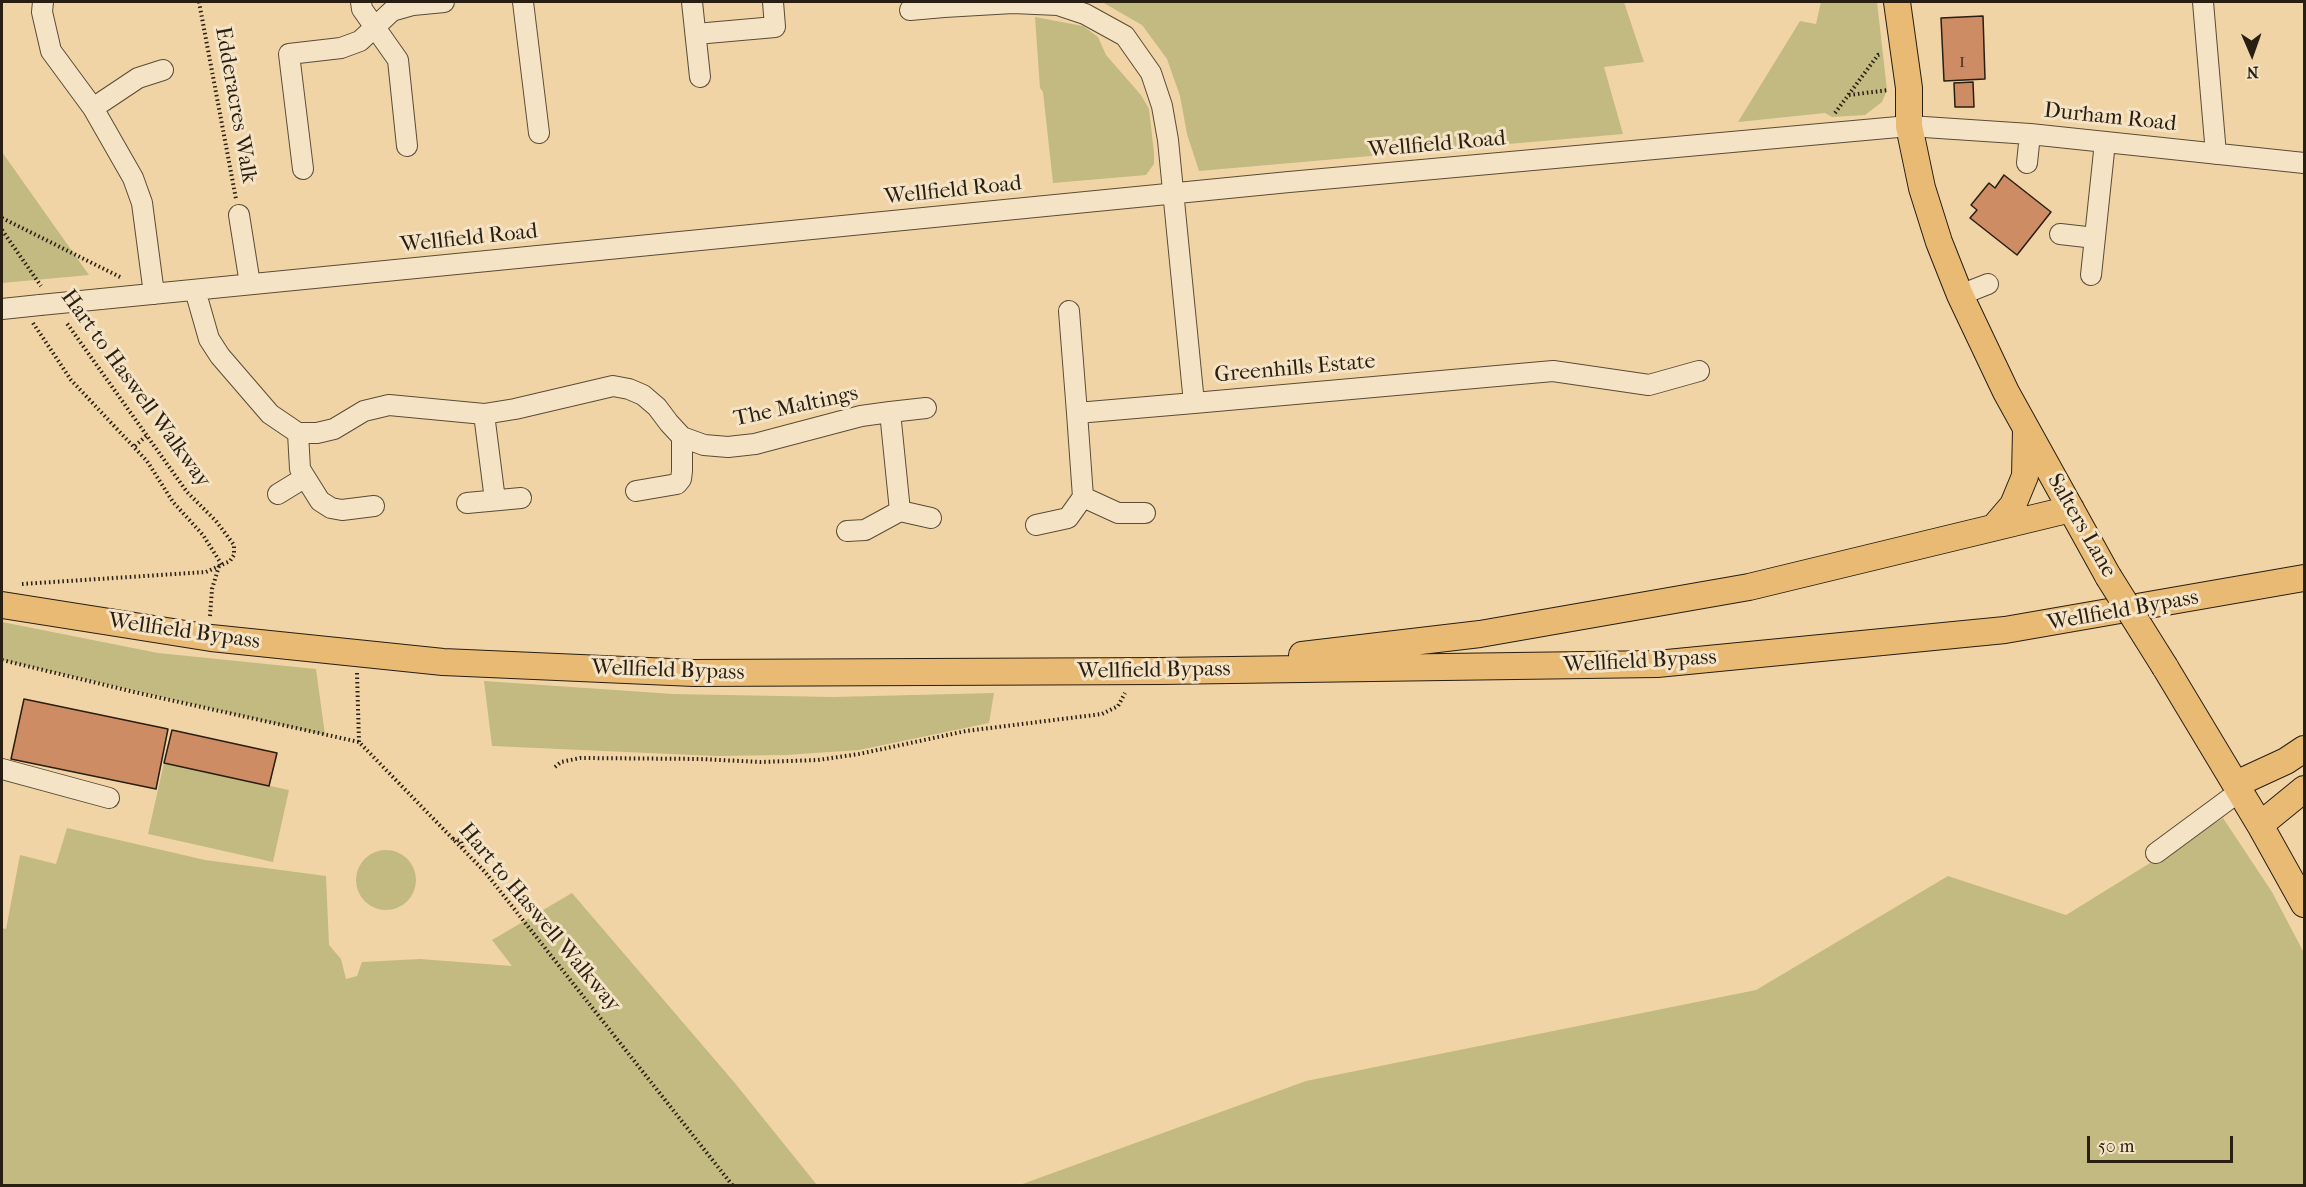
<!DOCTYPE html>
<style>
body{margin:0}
#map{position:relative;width:2306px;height:1187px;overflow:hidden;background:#f0d4a6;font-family:"IM FELL French Canon",serif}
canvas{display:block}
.frame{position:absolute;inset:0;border:3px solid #281e11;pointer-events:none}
.north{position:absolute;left:2222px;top:24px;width:60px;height:60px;-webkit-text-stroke:4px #f5e3c5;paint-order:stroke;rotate:178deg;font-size:16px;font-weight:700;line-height:24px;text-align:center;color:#281e11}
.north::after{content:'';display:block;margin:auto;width:21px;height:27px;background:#281e11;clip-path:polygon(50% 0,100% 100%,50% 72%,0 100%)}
.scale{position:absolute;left:2087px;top:1136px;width:146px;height:27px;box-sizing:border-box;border:3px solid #281e11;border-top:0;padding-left:8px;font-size:18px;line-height:21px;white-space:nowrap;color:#281e11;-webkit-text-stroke:4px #f5e3c5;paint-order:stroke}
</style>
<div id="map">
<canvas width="2306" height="1187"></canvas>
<div class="frame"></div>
<div class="north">N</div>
<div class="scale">50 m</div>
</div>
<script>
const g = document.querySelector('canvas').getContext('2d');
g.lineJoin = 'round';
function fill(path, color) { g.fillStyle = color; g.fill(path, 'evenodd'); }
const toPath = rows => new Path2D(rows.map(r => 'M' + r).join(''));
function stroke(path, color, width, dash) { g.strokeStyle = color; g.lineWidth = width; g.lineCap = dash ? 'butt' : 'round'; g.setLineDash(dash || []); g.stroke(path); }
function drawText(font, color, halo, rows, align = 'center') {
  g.font = font + ' "IM FELL French Canon",serif'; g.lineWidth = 6; g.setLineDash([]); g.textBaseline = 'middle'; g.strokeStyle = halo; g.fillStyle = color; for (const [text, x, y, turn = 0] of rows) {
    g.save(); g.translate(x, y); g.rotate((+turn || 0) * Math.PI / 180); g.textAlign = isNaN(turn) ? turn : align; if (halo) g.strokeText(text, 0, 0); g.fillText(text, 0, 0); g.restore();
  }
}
fill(toPath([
 [1102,2,1624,2,1644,62,1604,67,1623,134,1199,171,1187,134,1180,96,1167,59,1142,25],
 [1821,2,1877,2,1887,90,1882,102,1865,115,1832,117,1825,113,1738,122,1800,21,1816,24],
 [1035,17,1083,26,1098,37,1106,55,1141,95,1149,109,1154,153,1154,164,1146,175,1053,183,1043,92,1040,88],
 [2,152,89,275,2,283],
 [2,622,158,653,316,669,325,735,2,660],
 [484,681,673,694,833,697,994,693,989,723,859,750,786,755,716,756,492,746],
 [164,763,289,790,273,862,148,834],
 [2223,818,2272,892,2304,953,2304,1185,1017,1186,1306,1081,1756,990,1948,876,2066,915],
 [67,828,205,860,326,876,329,945,341,959,346,979,357,976,362,962,420,959,512,966,492,940,572,893,734,1082,817,1185,2,1185,2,928,6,929,20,855,56,864],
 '356 880a30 30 0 1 1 60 0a30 30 0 1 1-60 0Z'
]), '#c2ba81');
const building = toPath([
 [1983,16,1985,79,1944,81,1941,18,1983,16],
 [1973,82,1974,107,1955,107,1954,83,1973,82],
 [2004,175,2051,212,2017,255,1970,218,1977,210,1971,205,1989,183,1995,188,2004,175],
 [24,699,168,729,156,789,11,759,24,699],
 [172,730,277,753,269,786,164,763,172,730]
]);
fill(building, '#ce8c65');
stroke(building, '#281e11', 1.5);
const minor = toPath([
 [43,2,42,12,51,51,93,108,133,178,142,203,154,294],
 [361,2,362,9,398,60,407,146],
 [523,2,539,133],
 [692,2,700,77],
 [944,2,944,7,1013,3,1058,5,1085,14,1125,36,1151,73,1162,106,1168,140,1194,403,1553,371,1649,385,1699,371],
 [2203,2,2216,154],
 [910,10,944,7],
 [696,34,775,27,773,2],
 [93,108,138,78,163,70],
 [2027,163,2030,134],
 [303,169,289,54,341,48,360,41,392,11,413,5,444,2],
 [239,215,250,284],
 [2060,234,2095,238],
 [2091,275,2105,142],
 [195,290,209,339,220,356,270,414,298,433,317,433,334,429,364,411,389,405,484,414,515,409,613,386,629,389,643,395,657,407,669,423,682,437,704,445,728,447,755,444,861,416,890,412,900,511],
 [1960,295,1988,284],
 [101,299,1289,182,1909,126,2030,134,2304,163],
 [2,309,40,305],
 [1069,311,1077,413],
 [890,412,926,408],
 [484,414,495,500],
 [298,433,300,469,320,501,331,508,342,510,374,506],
 [636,491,677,484,681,479,682,471,682,437],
 [278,494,304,478],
 [1083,497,1077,413,1194,403],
 [1083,497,1118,513,1145,513],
 [467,503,521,498],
 [1036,525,1068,518,1083,497],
 [847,531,865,530,900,511,931,518],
 [2,769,109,798],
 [2156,853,2240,791]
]);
const major = toPath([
 [1897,2,1909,88,1909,126,1922,188,1939,242,1960,295,2006,392,2108,576],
 [1995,526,2013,505,2025,476,2026,430],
 [2,605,211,638,443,662,694,673,1161,671,1657,664,2005,630,2304,578],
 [1302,655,1480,634,1749,587,2071,509],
 [2165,667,2260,825,2304,904],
 [2236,784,2286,761,2304,749],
 [2260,825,2304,789]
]);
stroke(minor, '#5a4c36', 22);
stroke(major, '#281e11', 28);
stroke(toPath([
 [199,2,236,199],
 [1849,95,1889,90],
 [1835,113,1878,55,1882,54],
 [2,218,122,278],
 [2,230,41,286],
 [33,323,71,380,147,461,173,502,203,535,222,565],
 [135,446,146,436],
 [22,584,206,572,230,561,234,555,234,545,216,521,187,492,66,322],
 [210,616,212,589,219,566],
 [2,660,134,692,359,742,485,872,733,1186],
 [357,673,359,742],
 [555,767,561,762,580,758,700,759,761,762,818,760,859,754,966,731,1102,714,1118,706,1125,693],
 [453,839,461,841,463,849]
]), '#281e11', 4, [1.5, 3]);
stroke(minor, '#f5e3c5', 20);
stroke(major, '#e8ba73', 26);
const minorBridge = toPath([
 [40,305,101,299]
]);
const majorBridge = toPath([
 [2108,576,2165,667]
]);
stroke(minorBridge, '#5a4c36', 22, []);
stroke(majorBridge, '#281e11', 28, []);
stroke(minorBridge, '#f5e3c5', 20);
stroke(majorBridge, '#e8ba73', 26);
drawText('20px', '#523a26', null, [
 ["1",1962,62]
]);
drawText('22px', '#281e11', '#f5e3c5', [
 ["Edderacres Walk",235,105,80],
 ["Durham Road",2110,118,6],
 ["Wellfield Road",1437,145,-5],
 ["Wellfield Road",953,191,-6],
 ["Wellfield Road",469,239,-6],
 ["Greenhills Estate",1295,369,-5],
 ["Hart to Haswell Walkway",135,389,54],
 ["The Maltings",796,407,-12],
 ["Salters Lane",2081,526,60],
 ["Wellfield Bypass",2123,611,-10],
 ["Wellfield Bypass",184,632,8],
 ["Wellfield Bypass",1640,662,-3],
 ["Wellfield Bypass",668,671,2],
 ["Wellfield Bypass",1154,671,-1],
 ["Hart to Haswell Walkway",539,918,50]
]);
</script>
